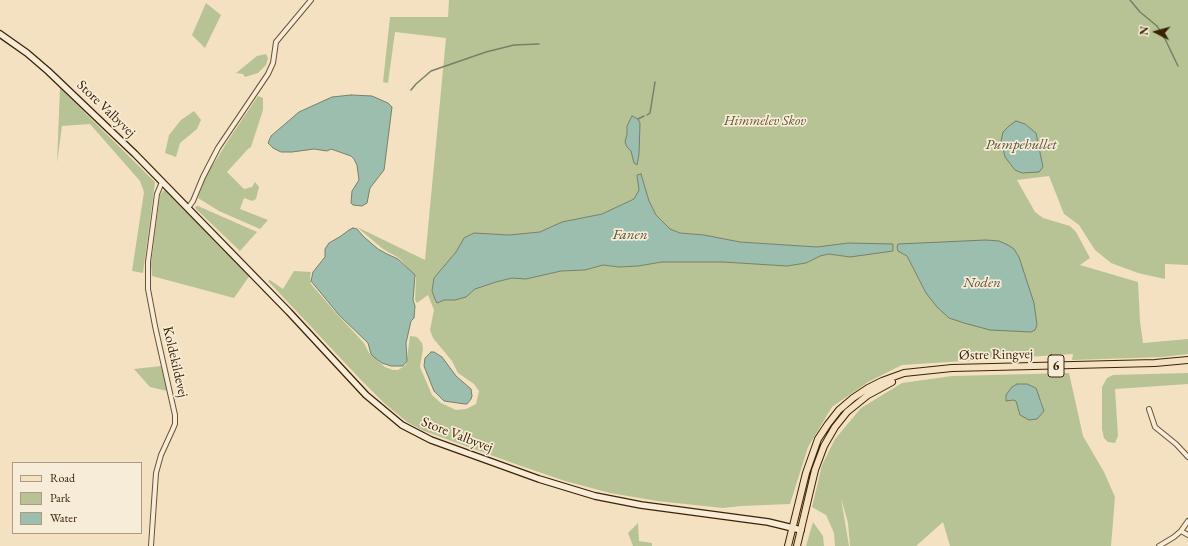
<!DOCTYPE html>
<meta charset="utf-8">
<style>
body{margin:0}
#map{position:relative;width:1188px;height:546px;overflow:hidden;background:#f3e1c1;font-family:"EB Garamond",serif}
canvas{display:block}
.legend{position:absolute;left:12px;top:462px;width:130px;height:72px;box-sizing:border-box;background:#f7ecd7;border:1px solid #ac9b83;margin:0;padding:5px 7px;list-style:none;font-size:12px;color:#3c2205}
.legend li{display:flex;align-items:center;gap:8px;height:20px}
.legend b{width:20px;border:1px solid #ac9b83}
.north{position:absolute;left:1136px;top:12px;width:40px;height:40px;-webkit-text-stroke:3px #f7ecd7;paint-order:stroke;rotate:276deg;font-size:11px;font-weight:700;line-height:16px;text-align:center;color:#3c2205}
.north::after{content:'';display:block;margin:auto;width:14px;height:18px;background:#3c2205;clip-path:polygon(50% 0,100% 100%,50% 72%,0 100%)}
</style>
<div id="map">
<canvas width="1188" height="546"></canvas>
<ul class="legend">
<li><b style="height:5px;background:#f3e1c1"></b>Road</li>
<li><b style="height:11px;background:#b8c395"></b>Park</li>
<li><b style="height:11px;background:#9cbeae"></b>Water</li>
</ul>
<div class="north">N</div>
</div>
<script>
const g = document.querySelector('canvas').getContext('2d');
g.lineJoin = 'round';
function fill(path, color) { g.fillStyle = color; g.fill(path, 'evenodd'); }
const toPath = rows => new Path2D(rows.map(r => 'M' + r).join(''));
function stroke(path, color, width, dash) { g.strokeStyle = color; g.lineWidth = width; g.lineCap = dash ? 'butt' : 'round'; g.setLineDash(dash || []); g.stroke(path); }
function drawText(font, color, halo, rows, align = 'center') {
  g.font = font + ' "EB Garamond",serif'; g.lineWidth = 3.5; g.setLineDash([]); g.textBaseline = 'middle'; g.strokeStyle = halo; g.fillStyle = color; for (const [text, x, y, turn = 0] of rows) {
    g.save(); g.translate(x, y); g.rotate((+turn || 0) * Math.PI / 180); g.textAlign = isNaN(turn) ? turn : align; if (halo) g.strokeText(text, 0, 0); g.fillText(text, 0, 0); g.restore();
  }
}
fill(toPath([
 [449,0,1188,0,1188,265,1165,264,1165,279,1138,273,1111,263,1095,250,1079,225,1064,214,1049,176,1017,180,1035,212,1043,218,1070,226,1076,232,1090,258,1080,265,1138,282,1140,321,1143,343,1188,339,1188,354,1163,357,1072,360,1073,354,902,365,868,382,832,407,808,447,790,504,741,506,723,508,657,501,610,493,565,481,521,466,424,431,407,422,384,403,361,380,268,281,270,280,283,289,294,271,311,272,310,277,311,284,336,313,364,343,369,353,385,367,393,370,398,370,406,365,410,336,417,337,422,343,423,349,420,367,432,395,441,403,456,410,466,409,476,404,479,391,474,384,458,373,452,361,433,338,430,330,434,310,428,295,417,303,415,300,416,277,414,275,399,258,383,249,357,227,425,260,446,38,395,32,388,83,383,82,390,17,448,17],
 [641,174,649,201,656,215,670,229,680,233,704,235,740,242,817,247,848,243,850,257,829,254,820,256,806,263,787,266,723,262,662,262,638,266,619,267,603,265,585,270,561,271,526,279,512,278,496,282,475,289,466,297,455,300,435,299,432,291,434,278,456,252,464,238,474,233,509,235,540,232,562,222,602,214,634,199,639,190,637,175],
 [898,244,913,244,926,293,907,256],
 [206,3,221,15,205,48,192,35],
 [266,54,268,58,266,65,258,73,245,77,243,74,236,73,257,56],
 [60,88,155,182,143,273,132,271,144,192,140,181,90,124,62,126,57,163],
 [258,96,263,98,263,110,251,147,248,149,227,172,244,189,252,187,255,182,259,187,256,199,252,201,244,198,240,209,268,220,260,229,219,211,198,198,206,176,231,136],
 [194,111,201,120,197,129,180,143,176,157,165,153,169,135,181,120],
 [165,190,250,275,234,298,152,276,151,264,160,195,163,191],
 [196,206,198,206,257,232,240,251,195,208],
 [161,366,167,391,150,387,134,369],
 [1069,373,1083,436,1104,472,1115,497,1111,546,950,546,943,522,916,546,850,546,848,523,841,498,849,546,835,546,834,533,826,515,812,507,822,465,835,439,861,408,902,383,952,376],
 [1017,384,1027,384,1036,388,1038,393,1038,398,1042,402,1020,415,1016,401,1013,400,1010,400],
 [1188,373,1188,384,1115,389,1118,436,1115,443,1108,442,1104,438,1102,429,1102,387,1107,378,1113,375],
 [813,522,823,536,824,546,806,546],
 [638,523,639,541,652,543,652,546,633,546,628,533]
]), '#b8c395');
const water = toPath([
 [351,95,372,96,388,103,392,107,384,170,370,188,367,203,362,206,353,205,351,203,352,191,359,180,357,165,354,159,351,156,331,149,327,151,314,149,292,152,281,152,273,148,268,143,271,136,299,112,332,97,351,95],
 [632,116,638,119,640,123,639,154,637,165,634,163,631,151,627,147,625,142,627,134,627,126,632,116],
 [1016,121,1025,124,1036,133,1043,167,1039,172,1022,173,1015,170,1005,157,1001,141,1003,132,1009,126,1016,121],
 [641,174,649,201,656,215,670,229,680,233,704,235,740,242,817,247,848,243,893,244,893,251,850,257,829,254,820,256,806,263,787,266,723,262,662,262,638,266,619,267,603,265,585,270,561,271,526,279,512,278,496,282,475,289,466,297,455,300,444,300,437,303,435,299,432,291,434,278,456,252,464,238,474,233,509,235,540,232,562,222,602,214,634,199,639,190,637,175,641,174],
 [353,228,357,229,364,237,378,249,387,254,398,259,415,275,413,300,415,306,414,318,411,321,406,343,407,361,403,366,391,366,382,363,375,358,371,354,368,343,339,315,311,281,313,272,325,257,325,249,329,243,341,236,349,230,353,228],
 [986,240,999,241,1008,245,1014,249,1019,257,1034,303,1037,325,1035,330,1031,332,990,330,964,323,949,318,937,307,926,293,907,256,898,251,897,247,898,244,986,240],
 [431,352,434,352,442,357,456,376,471,389,472,396,471,399,467,404,465,404,444,401,434,391,424,366,425,358,431,352],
 [1017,384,1027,384,1036,388,1044,411,1037,419,1029,420,1020,415,1016,401,1013,400,1006,401,1006,395,1012,387,1017,384]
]);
fill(water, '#9cbeae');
stroke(water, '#76806a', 1);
stroke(toPath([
 [1130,0,1140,12,1157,26,1165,39,1178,66],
 [411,90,416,84,431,71,486,52,514,45,539,44],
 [647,115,650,113,655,82],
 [638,119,644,116]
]), '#76806a', 1.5);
const street = toPath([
 [188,208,193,201,203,177,218,148,268,74,273,63,276,42,311,0],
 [1149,409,1155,427,1176,444,1188,457],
 [1181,531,1188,535],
 [151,546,156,473,161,455,172,431,175,424,175,415,155,326,148,289,148,262,157,194,162,182],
 [1159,546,1174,537,1181,531,1188,521]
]);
const secondary = toPath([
 [0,34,27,53,48,71,135,154,289,312,366,395,402,425,431,440,539,479,595,496,641,505,768,522,801,530]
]);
const primary = toPath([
 [788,546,806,473,818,439,828,424,839,410,853,398,868,388,882,381,904,373,952,368,1155,363,1188,360],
 [797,546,815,470,824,446,835,427,847,412,868,395,892,382]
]);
stroke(street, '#6a5234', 6);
stroke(secondary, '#3c2205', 8);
stroke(primary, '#3c2205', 8);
stroke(street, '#f7ecd7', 4);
stroke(secondary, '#f7ecd7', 5.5);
stroke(primary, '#f3e1c1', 6);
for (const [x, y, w] of [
 [1056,366,16]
]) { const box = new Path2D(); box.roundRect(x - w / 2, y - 11, w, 22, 3); g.fillStyle = '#f7ecd7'; g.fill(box); stroke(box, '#3c2205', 1); }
drawText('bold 13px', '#3c2205', null, [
 ["6",1056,366]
]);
drawText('14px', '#3c2205', '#f7ecd7', [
 ["Store Valbyvej",106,109,44],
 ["Østre Ringvej",996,355,-1],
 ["Koldekildevej",175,362,77],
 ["Store Valbyvej",457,435,21]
]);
drawText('italic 14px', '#615230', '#f7ecd7', [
 ["Himmelev Skov",765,121]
]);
drawText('italic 15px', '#595138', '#f7ecd7', [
 ["Pumpehullet",1021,145],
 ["Fanen",630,235],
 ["Noden",982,283]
]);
</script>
